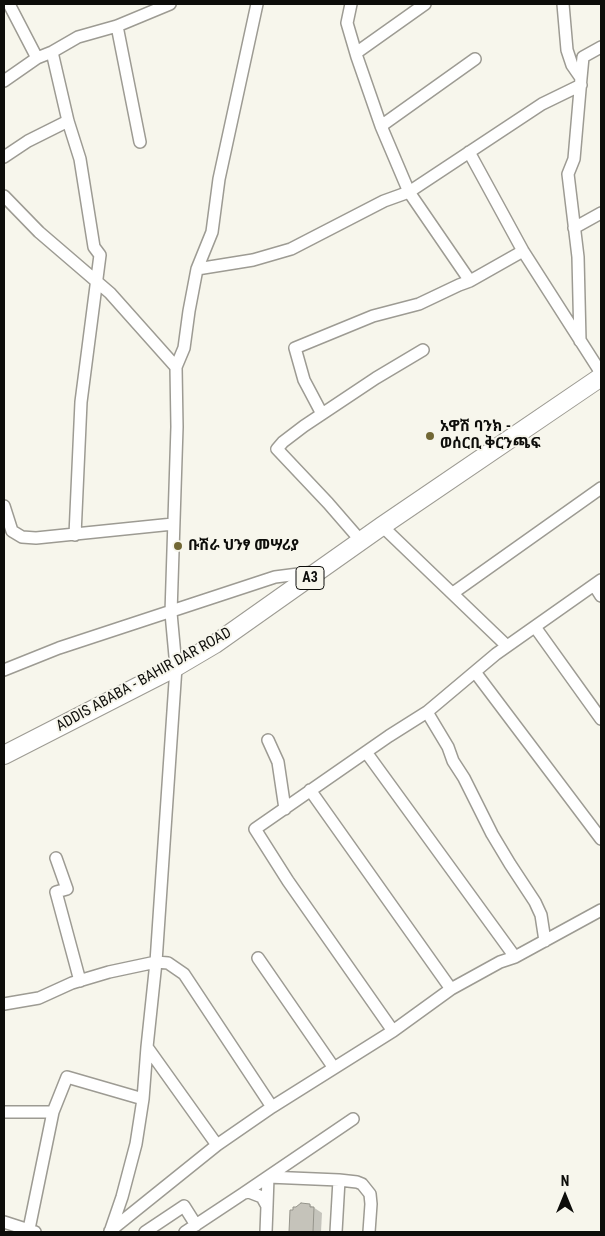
<!DOCTYPE html>
<meta charset="utf-8">
<style>
body{margin:0}
#map{position:relative;width:605px;height:1236px;overflow:hidden;background:#f7f6ec;font-family:"Roboto Condensed",sans-serif}
canvas{display:block}
.frame{position:absolute;inset:0;border:5px solid #0d0d0a;pointer-events:none}
.north{position:absolute;left:540px;top:1171px;width:50px;height:50px;-webkit-text-stroke:4px #f7f6ec;paint-order:stroke;rotate:0deg;font-size:14px;font-weight:700;line-height:20px;text-align:center;color:#0d0d0a}
.north::after{content:'';display:block;margin:auto;width:18px;height:22px;background:#0d0d0a;clip-path:polygon(50% 0,100% 100%,50% 72%,0 100%)}
</style>
<div id="map">
<canvas width="605" height="1236"></canvas>
<div class="frame"></div>
<div class="north">N</div>
</div>
<script>
const g = document.querySelector('canvas').getContext('2d');
g.lineJoin = 'round';
function fill(path, color) { g.fillStyle = color; g.fill(path, 'evenodd'); }
const toPath = rows => new Path2D(rows.map(r => 'M' + r).join(''));
function stroke(path, color, width, dash) { g.strokeStyle = color; g.lineWidth = width; g.lineCap = dash ? 'butt' : 'round'; g.setLineDash(dash || []); g.stroke(path); }
function drawText(font, color, halo, rows, align = 'center') {
  g.font = font + ' "Roboto Condensed","Noto Sans Ethiopic",sans-serif'; g.lineWidth = 4; g.setLineDash([]); g.textBaseline = 'middle'; g.strokeStyle = halo; g.fillStyle = color; for (const [text, x, y, turn = 0] of rows) {
    g.save(); g.translate(x, y); g.rotate((+turn || 0) * Math.PI / 180); g.textAlign = isNaN(turn) ? turn : align; if (halo) g.strokeText(text, 0, 0); g.fillText(text, 0, 0); g.restore();
  }
}
fill(toPath([
 [310,1205,322,1213,321,1232,290,1232,291,1211]
]), '#0003');
const building = toPath([
 [301,1203,310,1204,310,1207,314,1207,313,1232,289,1232,290,1210,293,1210,293,1207,296,1207,301,1203]
]);
fill(building, '#c5c3ba');
stroke(building, '#95948b', 1);
const minor = toPath([
 [9,4,37,58],
 [351,4,347,23,357,57,381,126,409,192,470,281,523,251],
 [563,4,567,50,572,65,581,78,574,159,568,174,578,257,580,341],
 [117,26,140,142],
 [52,52,68,121,80,159,94,247,100,255,81,402,75,535],
 [356,53,425,4],
 [581,78,583,57,601,47],
 [4,81,37,58,52,52,78,37,117,26,170,4],
 [381,126,475,59],
 [469,152,523,251,601,373],
 [4,157,28,141,68,121],
 [4,196,39,232,110,293,176,367],
 [574,228,601,213],
 [197,269,253,260,291,249,384,201,409,192,542,104,581,85],
 [322,414,304,380,295,348,373,316,419,304,459,285,470,281],
 [4,506,12,531,22,537,36,538,173,524],
 [382,526,507,646],
 [361,541,328,503,277,449,283,442,304,426,376,378,423,350],
 [594,585,601,596],
 [453,593,601,488],
 [535,627,601,719],
 [4,670,59,648,275,577,314,572],
 [475,672,601,839],
 [427,712,448,747,453,761,464,778,492,834,510,864,535,902,541,915,545,941],
 [268,740,278,762,285,809],
 [366,752,515,957],
 [310,790,451,989],
 [56,858,67,889,56,892,80,981],
 [258,958,334,1068],
 [4,1004,39,998,72,983,109,972,156,962,168,963,184,974,272,1107],
 [393,1031,288,881,255,829,389,736,427,712,496,654,601,580],
 [147,1047,217,1145],
 [4,1112,53,1112],
 [244,1193,353,1119],
 [267,1206,268,1177,339,1180,357,1182,362,1184,370,1194,371,1204,369,1232],
 [4,1222,35,1232],
 [29,1229,53,1112,67,1077,143,1099],
 [110,1231,217,1145,272,1107,393,1031,451,989,500,962,515,957,601,910],
 [110,1232,122,1197,136,1144,143,1099,147,1047,156,962,176,667,171,613,177,427,176,367,184,348,189,311,197,269,212,232,219,179,257,4],
 [145,1232,184,1206,196,1225],
 [185,1232,244,1193,249,1192,262,1197,267,1206,266,1232],
 [336,1232,339,1180]
]);
const highway = toPath([
 [4,755,176,667,215,644,382,526,601,377]
]);
stroke(minor, '#9d9b93', 14);
stroke(highway, '#9d9b93', 20);
stroke(minor, '#fff', 11);
stroke(highway, '#fff', 18);
for (const [x, y, r, color] of [
 [430,436,5,"#716734"],
 [178,546,5,"#716734"]
]) { const dot = new Path2D(); dot.arc(x, y, r, 0, 2 * Math.PI); g.fillStyle = color; g.fill(dot); stroke(dot, '#f7f6ec', 2); }
for (const [x, y, w] of [
 [310,578,28]
]) { const box = new Path2D(); box.roundRect(x - w / 2, y - 11.5, w, 23, 4); g.fillStyle = '#f7f6ec'; g.fill(box); stroke(box, '#0d0d0a', 1); }
drawText('bold 14px', '#0d0d0a', null, [
 ["A3",310,578]
]);
drawText('bold 15px', '#0d0d0a', '#f7f6ec', [
 ["አዋሽ ባንክ -",440,427],
 ["ወሰርቢ ቅርንጫፍ",440,444],
 ["ቡሽራ ህንፃ መሣሪያ",188,546]
], 'left');
drawText('15px', '#0d0d0a', '#f7f6ec', [
 ["ADDIS ABABA - BAHIR DAR ROAD",144,680,-29]
]);
</script>
